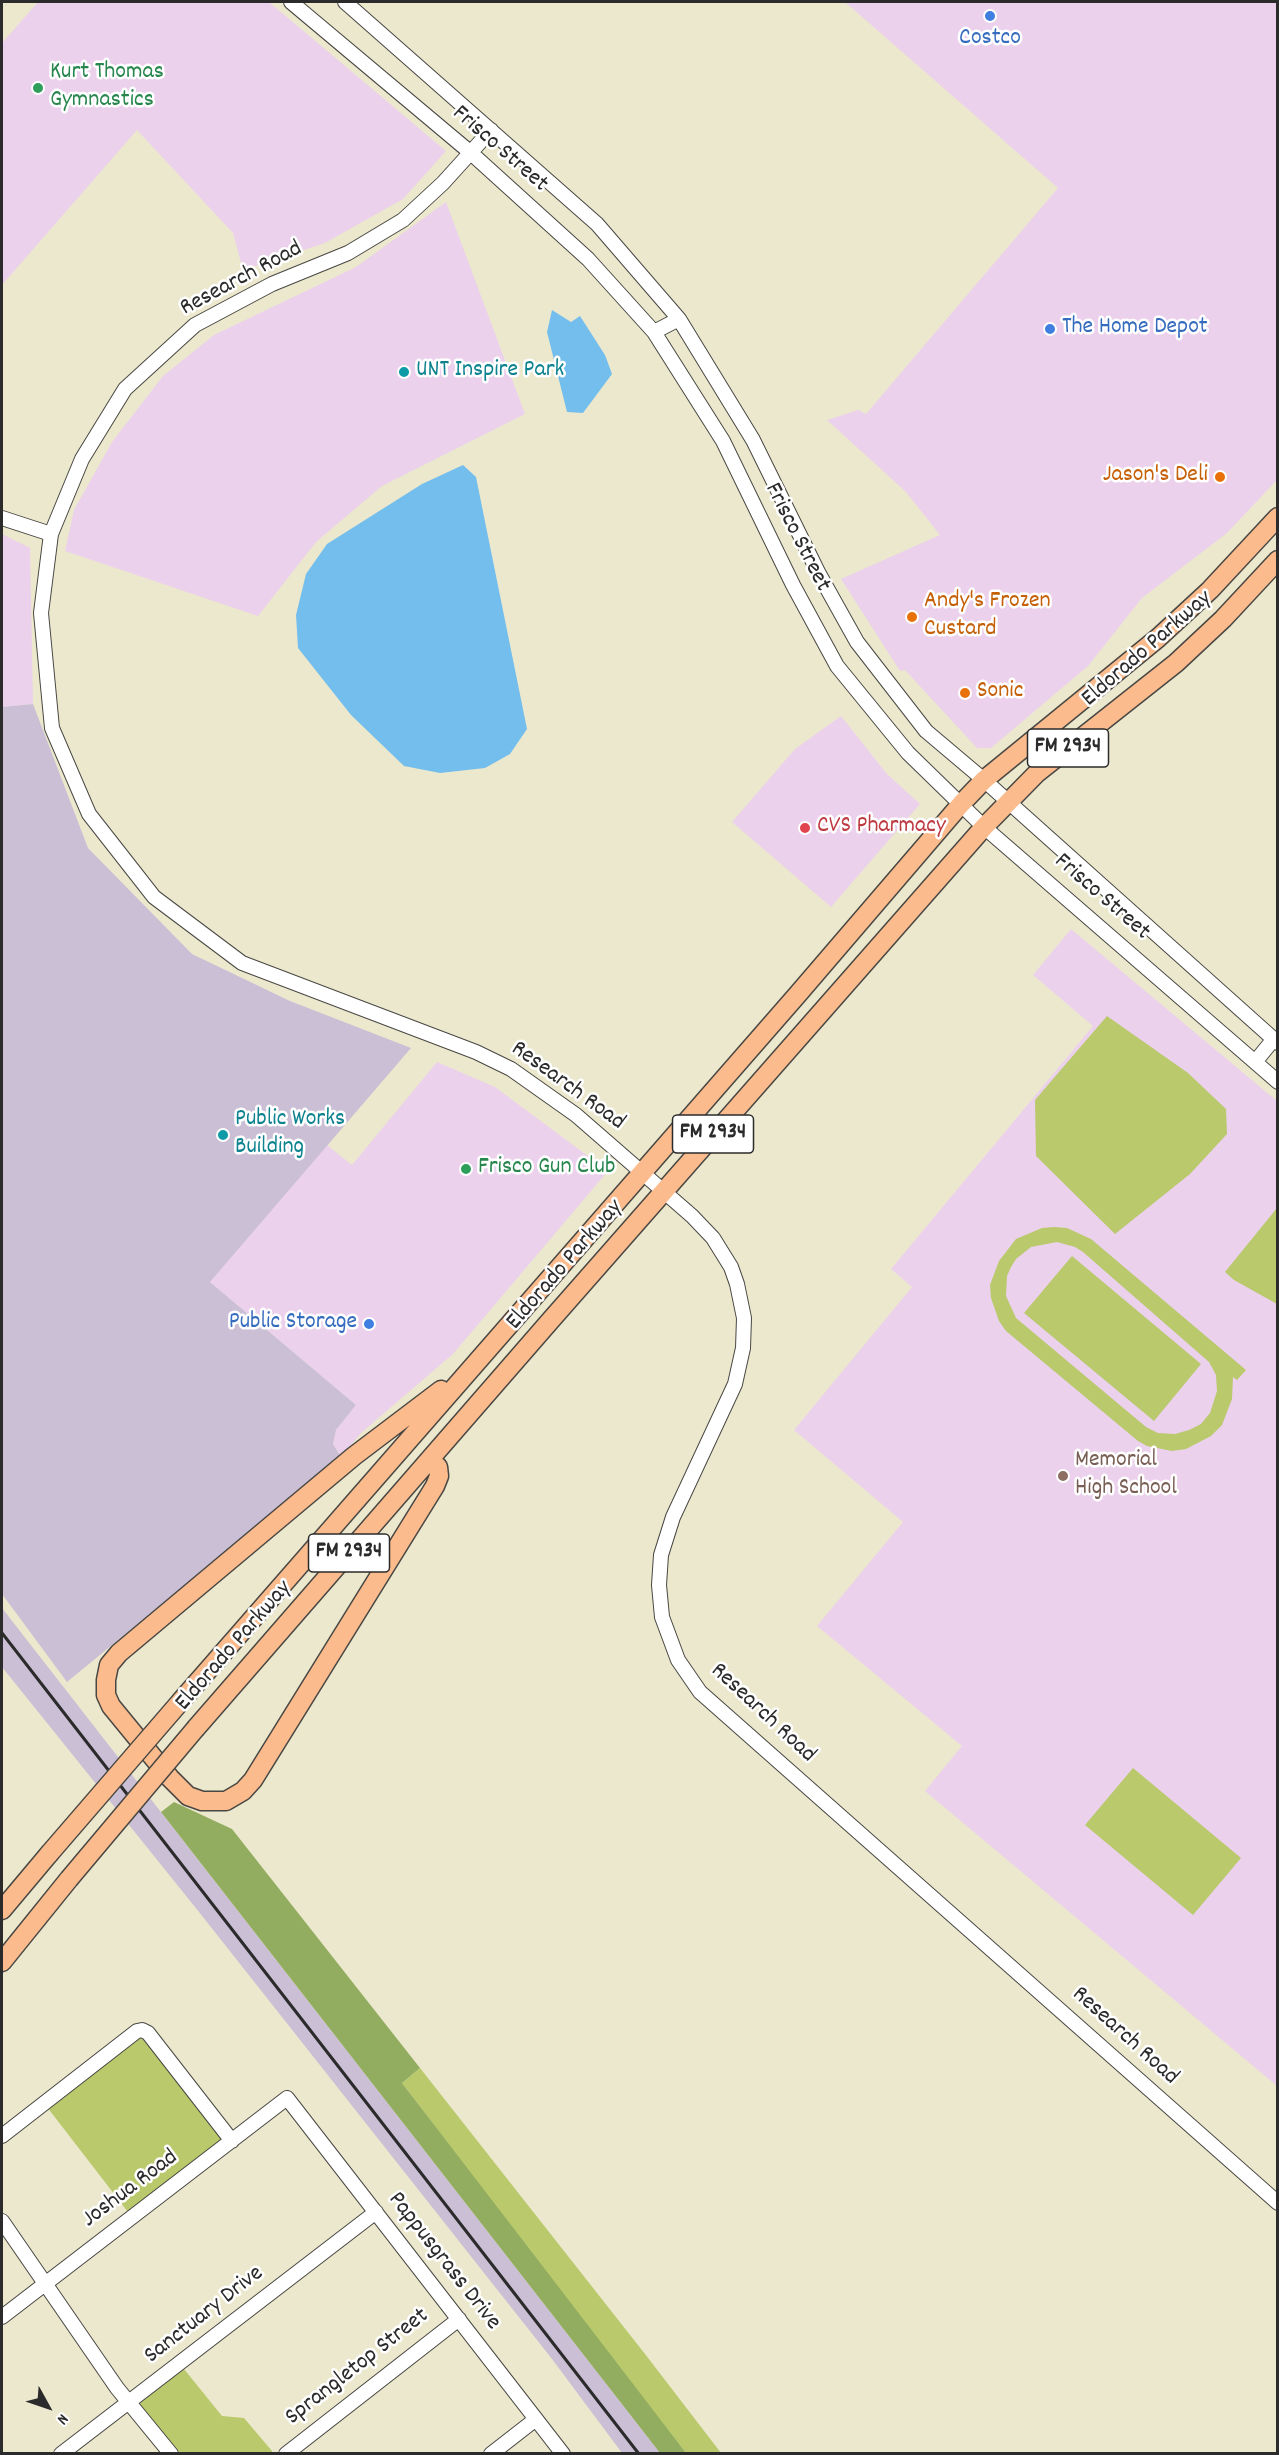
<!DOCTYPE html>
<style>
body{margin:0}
#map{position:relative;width:1279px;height:2455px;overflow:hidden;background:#ece8cd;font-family:Dekko,sans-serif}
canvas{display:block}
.frame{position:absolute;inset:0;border:3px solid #2b2b2b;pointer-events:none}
.north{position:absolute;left:18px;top:2377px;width:60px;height:60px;-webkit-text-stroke:4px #fff;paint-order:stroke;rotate:130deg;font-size:16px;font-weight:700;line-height:24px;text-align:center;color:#2b2b2b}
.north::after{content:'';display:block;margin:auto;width:21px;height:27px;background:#2b2b2b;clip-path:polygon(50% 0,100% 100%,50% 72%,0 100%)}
</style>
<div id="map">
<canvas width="1279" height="2455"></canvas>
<div class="frame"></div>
<div class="north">N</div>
</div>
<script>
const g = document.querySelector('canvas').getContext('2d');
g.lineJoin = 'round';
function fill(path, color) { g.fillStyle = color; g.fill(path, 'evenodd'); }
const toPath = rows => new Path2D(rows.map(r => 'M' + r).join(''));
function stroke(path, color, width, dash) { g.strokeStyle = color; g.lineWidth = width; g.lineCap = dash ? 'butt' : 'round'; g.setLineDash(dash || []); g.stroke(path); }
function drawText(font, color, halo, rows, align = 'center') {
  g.font = font + ' Dekko,sans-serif'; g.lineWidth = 5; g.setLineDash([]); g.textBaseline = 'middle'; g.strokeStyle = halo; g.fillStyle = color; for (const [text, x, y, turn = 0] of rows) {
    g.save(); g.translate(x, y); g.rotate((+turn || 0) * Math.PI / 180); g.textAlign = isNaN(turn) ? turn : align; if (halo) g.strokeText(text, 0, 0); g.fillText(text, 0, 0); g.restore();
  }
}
fill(toPath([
 [38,2,269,2,446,151,403,199,325,243,243,270,233,233,137,130,2,285,2,43],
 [845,2,1277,2,1277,480,1227,533,1142,598,1088,666,991,748,977,748,905,670,900,671,841,579,940,535,906,492,827,420,858,410,866,414,1058,188],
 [446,202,525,414,382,486,316,542,258,616,65,551,74,510,112,442,163,376,214,335,356,267],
 [2,534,30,548,33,704,2,707],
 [841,716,887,774,920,804,831,907,732,822,795,749],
 [1071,929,1277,1101,1277,2086,925,1791,962,1746,817,1626,903,1522,794,1430,912,1287,891,1269,1093,1026,1033,975],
 [437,1062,495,1087,608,1171,453,1354,361,1433,341,1457,333,1444,336,1430,356,1405,210,1282,327,1145,352,1165]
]), '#ebd1ec');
fill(toPath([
 [33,704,88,848,192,954,290,1001,411,1048,210,1282,356,1405,336,1430,333,1444,341,1457,67,1682,2,1594,2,707],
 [2,1608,660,2453,622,2453,552,2359,199,1912,2,1667]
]), '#cbbfd6');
fill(toPath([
 [1107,1016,1188,1073,1226,1109,1227,1134,1190,1174,1115,1234,1036,1156,1035,1100],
 [1277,1208,1277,1304,1234,1280,1225,1272],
 [1054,1227,1067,1228,1091,1239,1246,1370,1237,1380,1233,1377,1232,1399,1222,1425,1211,1436,1186,1449,1172,1451,1147,1446,1138,1441,1006,1331,999,1321,991,1298,990,1285,999,1261,1016,1239,1042,1228],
 [1057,1242,1075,1247,1083,1252,1209,1362,1216,1375,1217,1391,1210,1413,1201,1424,1189,1430,1175,1434,1158,1433,1146,1427,1016,1318,1006,1296,1007,1276,1011,1267,1016,1259,1031,1247],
 [1072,1256,1201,1364,1154,1421,1024,1313],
 [1133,1768,1241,1858,1193,1915,1085,1825],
 [140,2038,145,2041,221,2136,220,2141,128,2212,47,2107],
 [420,2068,645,2354,721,2453,686,2453,621,2372,402,2083],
 [184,2369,222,2416,244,2418,272,2451,272,2453,180,2453,140,2406,141,2402]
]), '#b9c96c');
fill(toPath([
 [174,1802,232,1829,420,2068,402,2083,686,2453,660,2453,161,1812]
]), '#92ad60');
fill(toPath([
 [552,310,571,322,580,316,605,355,612,374,583,413,567,412,547,332],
 [463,465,476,477,527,729,510,754,485,768,440,773,404,766,351,715,298,648,296,615,306,574,327,544,422,484]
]), '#74beed');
const minor = toPath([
 [291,2,471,153,588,259,654,332,723,441,793,585,837,666,908,753,984,827,1278,1082],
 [345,2,597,224,679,319,753,440,819,574,857,642,926,731,984,780,1278,1043],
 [491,130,443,183,403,220,348,253,272,284,195,325,125,389,82,459,51,534,41,613,52,728,89,814,154,897,242,963,476,1052,511,1069,576,1115,692,1216,713,1238,731,1267,737,1284,744,1318,743,1348,735,1384,673,1517,661,1555,659,1585,662,1617,678,1660,700,1692,1278,2203],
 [654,332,679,319],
 [2,518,51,534],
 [1255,1062,1273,1040],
 [2,2136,137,2031,142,2030,148,2033,232,2141],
 [2,2221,117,2388,171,2454],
 [2,2317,287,2098,563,2454],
 [61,2454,376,2212],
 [286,2454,459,2319],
 [491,2454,536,2419]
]);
const major = toPath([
 [430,1459,438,1467,439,1476,435,1486,253,1780,243,1791,226,1801,202,1801,188,1796,170,1778,111,1706,106,1695,106,1680,109,1665,119,1653,354,1456,441,1390],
 [181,1701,798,994,961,804,984,780,1158,638,1210,590,1278,517],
 [196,1728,550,1321,984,827,1037,773,1176,663,1223,619,1278,560],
 [2,1910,49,1854],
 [2,1962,69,1879]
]);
stroke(minor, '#484743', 16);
stroke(major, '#484743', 21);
stroke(minor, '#fff', 14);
stroke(major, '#fbbb8c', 18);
stroke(toPath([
 [2,1633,639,2454]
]), '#2b2b2b', 3);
const majorBridge = toPath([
 [49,1854,181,1701],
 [69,1879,196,1728]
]);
stroke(majorBridge, '#484743', 21, []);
stroke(majorBridge, '#fbbb8c', 18);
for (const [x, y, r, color] of [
 [990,16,6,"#3f7fe0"],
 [38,88,6,"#2e9e5b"],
 [1050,329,6,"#3f7fe0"],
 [404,372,6,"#0f9aa8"],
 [1220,477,6,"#e8710a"],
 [912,617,6,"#e8710a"],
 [965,693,6,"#e8710a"],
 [805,828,6,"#e0444e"],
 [223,1135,6,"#0f9aa8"],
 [466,1169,6,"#2e9e5b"],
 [369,1324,6,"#3f7fe0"],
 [1063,1476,6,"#8d6e63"]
]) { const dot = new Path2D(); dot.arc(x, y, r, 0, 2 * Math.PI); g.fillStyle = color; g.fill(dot); stroke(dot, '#fff', 2); }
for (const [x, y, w] of [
 [1068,748,81],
 [713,1134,81],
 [349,1553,81]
]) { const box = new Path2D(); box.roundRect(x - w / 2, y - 19, w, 38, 4.5); g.fillStyle = '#fff'; g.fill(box); stroke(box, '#2b2b2b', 1.5); }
drawText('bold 22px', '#2b2b2b', null, [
 ["FM 2934",1068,748],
 ["FM 2934",713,1134],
 ["FM 2934",349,1553]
]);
drawText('24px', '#366cbe', '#fff', [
 ["Costco",990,40],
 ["The Home Depot",1062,329,"left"],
 ["Public Storage",357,1324,"right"]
]);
drawText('24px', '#27864d', '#fff', [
 ["Kurt Thomas",50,74],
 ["Gymnastics",50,102],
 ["Frisco Gun Club",478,1169]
], 'left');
drawText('24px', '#2b2b2b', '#fff', [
 ["Frisco Street",499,150,41],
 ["Research Road",242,280,-28],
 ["Frisco Street",796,538,63],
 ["Eldorado Parkway",1148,650,-41],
 ["Frisco Street",1101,898,41],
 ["Research Road",567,1087,36],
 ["Eldorado Parkway",566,1266,-49],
 ["Eldorado Parkway",235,1647,-49],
 ["Research Road",762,1714,43],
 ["Research Road",1124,2037,42],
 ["Joshua Road",131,2190,-37],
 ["Pappusgrass Drive",443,2262,52],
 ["Sanctuary Drive",205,2316,-38],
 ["Sprangletop Street",358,2368,-38]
]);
drawText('24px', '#0d838f', '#fff', [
 ["UNT Inspire Park",416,372],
 ["Public Works",235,1121],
 ["Building",235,1149]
], 'left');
drawText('24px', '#c56008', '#fff', [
 ["Jason's Deli",1208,477,"right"],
 ["Andy's Frozen",924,603],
 ["Custard",924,631],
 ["Sonic",977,693]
], 'left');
drawText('24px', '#be3a42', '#fff', [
 ["CVS Pharmacy",817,828]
], 'left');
drawText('24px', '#785e54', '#fff', [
 ["Memorial",1075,1462],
 ["High School",1075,1490]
], 'left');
</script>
